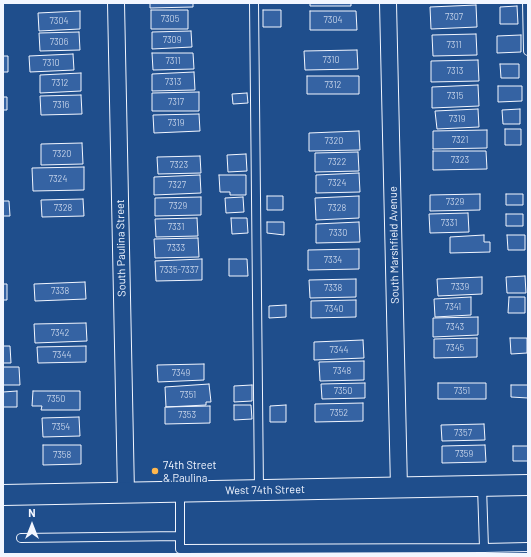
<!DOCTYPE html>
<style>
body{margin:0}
#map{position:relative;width:531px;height:557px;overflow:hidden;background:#1f4e8c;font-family:Barlow,sans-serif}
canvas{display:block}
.frame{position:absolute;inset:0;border:4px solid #f2f6ff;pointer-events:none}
.north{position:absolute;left:12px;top:505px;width:40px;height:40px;-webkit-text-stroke:3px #1f4e8c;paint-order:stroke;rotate:0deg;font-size:11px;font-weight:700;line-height:16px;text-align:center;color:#f2f6ff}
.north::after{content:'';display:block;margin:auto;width:14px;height:18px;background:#f2f6ff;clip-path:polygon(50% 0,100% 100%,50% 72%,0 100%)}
</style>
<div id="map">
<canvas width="531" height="557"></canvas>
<div class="frame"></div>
<div class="north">N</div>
</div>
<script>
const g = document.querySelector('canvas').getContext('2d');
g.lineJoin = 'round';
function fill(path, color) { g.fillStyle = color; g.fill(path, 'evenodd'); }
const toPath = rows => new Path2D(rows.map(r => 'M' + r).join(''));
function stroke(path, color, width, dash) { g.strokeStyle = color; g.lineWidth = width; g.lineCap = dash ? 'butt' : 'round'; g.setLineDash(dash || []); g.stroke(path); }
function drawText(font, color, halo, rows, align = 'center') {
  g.font = font + ' Barlow,sans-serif'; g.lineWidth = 3; g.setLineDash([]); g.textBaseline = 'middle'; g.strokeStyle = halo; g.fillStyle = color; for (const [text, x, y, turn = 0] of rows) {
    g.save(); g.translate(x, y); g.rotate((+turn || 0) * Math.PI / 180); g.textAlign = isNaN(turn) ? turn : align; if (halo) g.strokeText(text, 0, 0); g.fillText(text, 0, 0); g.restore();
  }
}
const building = toPath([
 [150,3,193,3,193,7,150,8,150,3],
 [310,3,351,3,351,6,310,6,310,3],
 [476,5,477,27,431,29,430,7,476,5],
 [517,6,518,24,500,24,500,7,517,6],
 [151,10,188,10,188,29,151,29,151,10],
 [263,10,281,10,281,27,263,27,263,10],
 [80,11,80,29,39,31,38,13,80,11],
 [310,11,356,11,357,30,310,30,310,11],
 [191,31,192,47,152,49,152,32,191,31],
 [79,32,80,50,40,51,39,33,79,32],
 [476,34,477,55,433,56,432,35,476,34],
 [521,35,521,52,497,53,497,36,521,35],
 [357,50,358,69,305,70,304,51,357,50],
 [152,53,193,53,194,69,153,70,152,53],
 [73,54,74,70,30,72,29,56,73,54],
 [3,56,8,56,8,72,3,72,3,56],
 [478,60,479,81,431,82,431,61,478,60],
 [500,64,519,64,519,78,501,78,500,64],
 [194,72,195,90,152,91,152,74,194,72],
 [81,73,81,91,40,93,40,75,81,73],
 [307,76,359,76,359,94,307,94,307,76],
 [478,85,479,106,432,108,432,87,478,85],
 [498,86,522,86,522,101,498,102,498,86],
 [199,92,199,111,152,111,152,93,199,92],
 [247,93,248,103,233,104,232,94,247,93],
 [81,95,82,114,41,115,40,96,81,95],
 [3,97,7,97,7,110,3,110,3,97],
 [478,109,479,127,437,129,435,111,478,109],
 [520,109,520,124,503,124,502,110,520,109],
 [199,114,200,131,154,133,153,115,199,114],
 [505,129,521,129,521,145,505,145,505,129],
 [487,130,487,148,433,149,433,131,487,130],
 [359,131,360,150,309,151,309,133,359,131],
 [82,143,83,164,41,165,41,144,82,143],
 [433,151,486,151,487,169,433,170,433,151],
 [358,152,359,171,315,172,315,153,358,152],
 [246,154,247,171,228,172,227,155,246,154],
 [200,156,201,173,158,174,157,157,200,156],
 [84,167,84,190,33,191,32,168,84,167],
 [359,173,360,192,316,193,316,175,359,173],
 [200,175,201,193,154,195,154,177,200,175],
 [219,175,246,175,246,195,230,195,230,192,220,192,219,175],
 [480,194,480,210,430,211,430,195,480,194],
 [506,194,523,194,523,205,506,205,506,194],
 [267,196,283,196,283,210,267,210,267,196],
 [359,196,359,218,316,220,315,198,359,196],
 [201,197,201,215,155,216,155,198,201,197],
 [243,197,244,212,226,213,225,198,243,197],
 [83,199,84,216,42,217,41,200,83,199],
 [3,201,9,201,10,216,3,216,3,201],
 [468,213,469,232,430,233,429,214,468,213],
 [506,214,523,214,523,226,506,226,506,214],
 [197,218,198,236,156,237,155,219,197,218],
 [231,218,247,218,248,233,232,234,231,218],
 [267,222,284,222,284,235,267,233,267,222],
 [359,222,360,242,316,243,316,224,359,222],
 [484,235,484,242,490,242,490,252,450,253,450,237,484,235],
 [507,235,525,235,525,250,508,250,507,235],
 [198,238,199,257,155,258,154,239,198,238],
 [359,249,359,269,308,270,308,250,359,249],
 [202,259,202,280,156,281,155,261,202,259],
 [229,259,247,259,248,276,229,276,229,259],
 [525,276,526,293,507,293,506,277,525,276],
 [482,277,482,294,438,296,437,279,482,277],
 [356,279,356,297,310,298,309,280,356,279],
 [85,282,86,299,35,301,34,284,85,282],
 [3,284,7,284,7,300,3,300,3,284],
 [471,297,471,315,435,317,434,299,471,297],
 [509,297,525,297,525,313,508,313,509,297],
 [356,300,356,317,311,318,311,301,356,300],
 [286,305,286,317,269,318,269,306,286,305],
 [478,317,478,335,433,337,433,318,478,317],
 [86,323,87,341,35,343,34,324,86,323],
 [477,338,477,357,434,358,434,339,477,338],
 [510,338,527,338,527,353,511,354,510,338],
 [363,340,364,358,314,360,314,342,363,340],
 [3,346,10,346,11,363,3,363,3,346],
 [86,346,86,362,38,363,37,347,86,346],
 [364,361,364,380,320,381,319,362,364,361],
 [204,364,204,380,158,382,157,365,204,364],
 [3,367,19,367,20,385,3,385,3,367],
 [365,383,365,398,322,399,321,384,365,383],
 [438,383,486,383,486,399,438,399,438,383],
 [209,384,211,402,206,402,206,405,166,407,165,387,209,384],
 [252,385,252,401,234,402,234,386,252,385],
 [511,385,528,385,528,398,511,397,511,385],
 [17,391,17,407,3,407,3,392,17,391],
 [33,391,80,391,80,410,41,410,42,406,32,406,33,391],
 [363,403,363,421,315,422,315,404,363,403],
 [234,405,251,405,252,419,234,420,234,405],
 [286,405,286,422,270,422,270,406,286,405],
 [210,406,210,423,165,424,165,407,210,406],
 [79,417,80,436,43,437,42,418,79,417],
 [484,424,485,440,442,441,441,425,484,424],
 [43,445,81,445,81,464,43,465,43,445],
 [485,445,486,462,442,463,442,446,485,445],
 [513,446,528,446,528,461,513,461,513,446]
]);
fill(building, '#3563a3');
stroke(building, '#f2f6ff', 1);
const service = toPath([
 [254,3,259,490],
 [527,3,528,51],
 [482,487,484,548,528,547],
 [180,492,180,549,484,548],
 [21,538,180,536]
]);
const minor = toPath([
 [116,3,126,493],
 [388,3,399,488]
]);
const tertiary = toPath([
 [3,495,528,485]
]);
stroke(service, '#f2f6ff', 10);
stroke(minor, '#f2f6ff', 18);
stroke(tertiary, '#f2f6ff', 22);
stroke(service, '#1f4e8c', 8);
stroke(minor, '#1f4e8c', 16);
stroke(tertiary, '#1f4e8c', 20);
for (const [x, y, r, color] of [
 [155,471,4,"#ffb74d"]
]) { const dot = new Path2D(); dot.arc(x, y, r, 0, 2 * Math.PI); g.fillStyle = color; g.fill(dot); stroke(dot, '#1f4e8c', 1.5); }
drawText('9px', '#c3d1e8', null, [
 ["7307",454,17],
 ["7305",170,19],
 ["7304",333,20],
 ["7304",59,21],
 ["7309",172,40],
 ["7306",59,42],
 ["7311",454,45],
 ["7310",331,60],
 ["7311",173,61],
 ["7310",51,63],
 ["7313",455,71],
 ["7313",173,82],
 ["7312",60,83],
 ["7312",333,85],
 ["7315",455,96],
 ["7317",176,102],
 ["7316",61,105],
 ["7319",457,119],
 ["7319",176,123],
 ["7321",460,140],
 ["7320",334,141],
 ["7320",62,154],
 ["7323",460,160],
 ["7322",337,162],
 ["7323",179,165],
 ["7324",58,179],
 ["7324",337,183],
 ["7327",177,185],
 ["7329",455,202],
 ["7329",178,206],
 ["7328",63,208],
 ["7328",337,208],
 ["7331",449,223],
 ["7331",176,227],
 ["7330",338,233],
 ["7333",176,248],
 ["7334",333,260],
 ["7335-7337",179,270],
 ["7339",460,287],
 ["7338",333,288],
 ["7338",60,291],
 ["7341",453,307],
 ["7340",334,309],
 ["7343",455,327],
 ["7342",60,333],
 ["7345",455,348],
 ["7344",339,350],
 ["7344",62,355],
 ["7348",342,371],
 ["7349",181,373],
 ["7350",343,391],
 ["7351",462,391],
 ["7351",188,395],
 ["7350",56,399],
 ["7352",339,413],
 ["7353",187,415],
 ["7354",61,427],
 ["7357",463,433],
 ["7359",464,454],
 ["7358",62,455]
]);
drawText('11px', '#f2f6ff', '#1f4e8c', [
 ["South Marshfield Avenue",394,245,-91],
 ["South Paulina Street",121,248,-91],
 ["West 74th Street",265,490,-1]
]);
drawText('11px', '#f2f6ff', '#1f4e8c', [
 ["74th Street",163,465],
 ["& Paulina",163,478]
], 'left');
</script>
